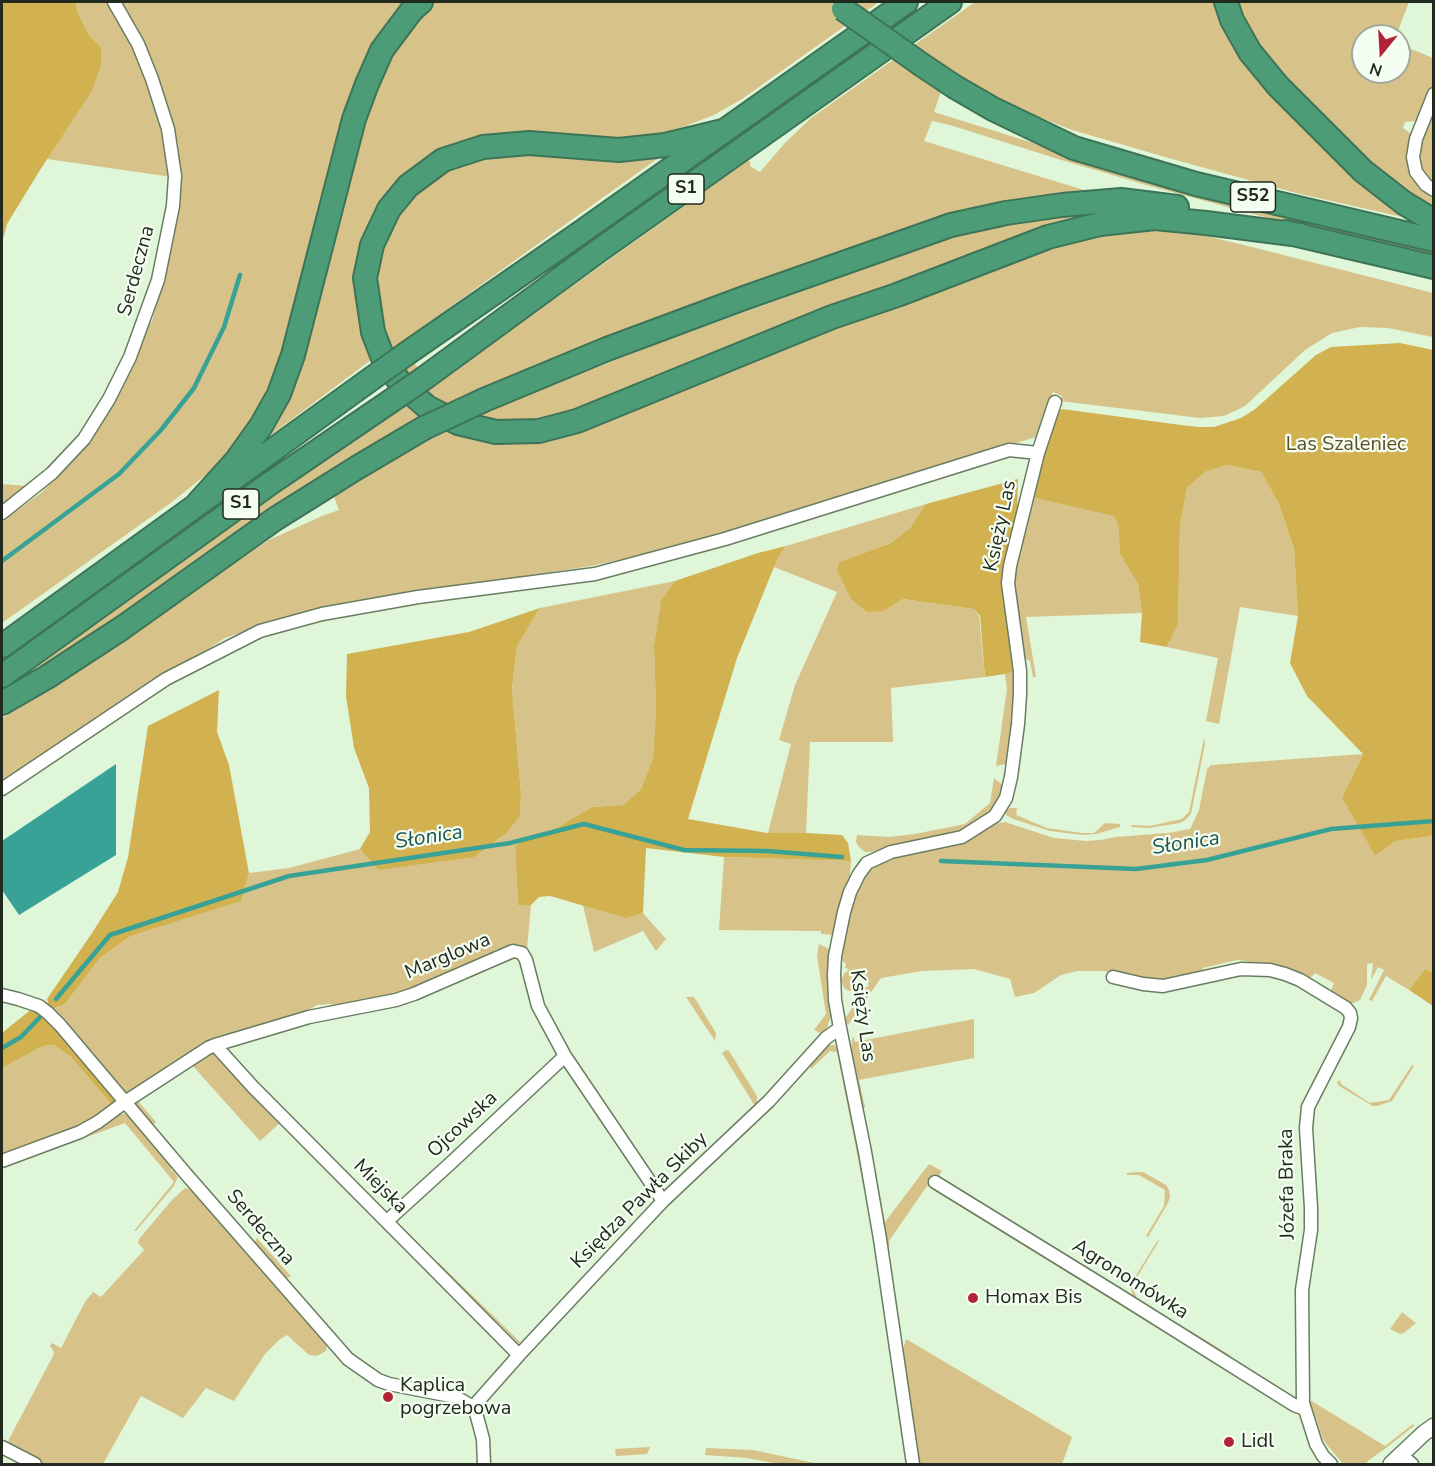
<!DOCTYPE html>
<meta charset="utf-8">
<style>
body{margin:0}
#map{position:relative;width:1435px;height:1466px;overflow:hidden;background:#dff6d8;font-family:"Nunito Sans",sans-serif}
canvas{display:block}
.frame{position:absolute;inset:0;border:3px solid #222a1f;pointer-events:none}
.north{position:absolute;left:1351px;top:24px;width:60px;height:60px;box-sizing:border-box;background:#f5fef2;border:2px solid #a1a99e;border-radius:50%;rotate:198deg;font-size:16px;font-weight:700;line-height:24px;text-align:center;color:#222a1f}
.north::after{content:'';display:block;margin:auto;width:21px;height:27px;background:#b42237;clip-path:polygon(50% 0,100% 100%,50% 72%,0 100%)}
</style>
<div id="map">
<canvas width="1435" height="1466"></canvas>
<div class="frame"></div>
<div class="north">N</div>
</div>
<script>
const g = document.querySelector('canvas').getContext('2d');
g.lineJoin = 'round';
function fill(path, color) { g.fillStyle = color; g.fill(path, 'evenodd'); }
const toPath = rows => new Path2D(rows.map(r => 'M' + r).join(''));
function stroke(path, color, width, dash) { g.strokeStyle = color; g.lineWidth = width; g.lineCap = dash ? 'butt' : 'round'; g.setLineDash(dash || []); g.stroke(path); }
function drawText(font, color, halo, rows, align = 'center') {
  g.font = font + ' "Nunito Sans",sans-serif'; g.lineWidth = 4.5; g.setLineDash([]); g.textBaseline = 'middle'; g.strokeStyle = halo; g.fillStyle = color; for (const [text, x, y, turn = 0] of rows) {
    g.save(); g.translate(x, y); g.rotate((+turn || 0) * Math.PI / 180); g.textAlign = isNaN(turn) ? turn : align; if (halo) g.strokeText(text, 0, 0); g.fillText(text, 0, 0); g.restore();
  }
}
fill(toPath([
 [76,2,108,2,133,46,149,80,163,131,172,177,47,159,91,93,101,47,89,35,78,13],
 [120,2,412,2,387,33,273,388,251,424,230,451,208,473,172,502,2,623,2,521,41,493,85,448,111,409,136,356,148,327,152,321,166,268,180,179,177,141,171,114,153,66,134,24],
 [434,2,879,2,742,99,714,115,683,127,649,136,608,139,484,139,372,220,375,357,260,443,291,386,311,329,359,128,395,49,419,16],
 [975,2,1218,2,1411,219,1296,193,1172,159,1072,130,1016,108,970,84,959,96,941,92,934,112,1139,176,1433,250,1433,259,1320,232,1146,185,1058,159,950,125,932,121,924,141,1087,191,1028,197,963,209,613,334,529,368,472,393,497,407,643,349,965,232,1018,219,1085,216,1042,230,616,395,556,417,507,422,482,420,453,409,431,398,411,381,392,356,379,322,376,299,376,266,385,235,397,215,416,192,439,173,468,159,501,153,674,147,528,251,399,344,433,386,747,161,750,161,750,166,760,172,785,143,811,118],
 [1236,2,1409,2,1396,36,1363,36,1363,72,1399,72,1399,44,1433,58,1433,85,1420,118,1416,121,1405,122,1403,128,1411,134,1407,151,1408,160,1433,195,1433,208,1418,199,1400,184,1395,189,1261,54,1242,23],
 [1433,108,1433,185,1420,169,1418,160,1420,142],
 [1152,226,1198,234,1252,247,1433,293,1433,337,1388,328,1360,327,1332,333,1305,350,1245,406,1224,416,1200,418,1060,401,1062,396,1053,392,1036,437,676,547,591,566,331,606,277,620,225,638,185,664,2,784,2,718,80,671,132,636,235,563,269,540,322,516,339,510,333,494,417,445,455,428,504,439,1048,244],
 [408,401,428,414,412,422,339,465,265,513,45,667,7,689,5,687],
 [1227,465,1261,472,1279,504,1294,549,1298,616,1240,607,1219,724,1206,721,1218,658,1167,647,1178,624,1180,525,1187,488,1205,472],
 [2,484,27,486,2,506],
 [1031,497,1114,515,1118,524,1120,554,1138,584,1142,613,1026,617,1036,677,1033,677,1030,661,1024,658,1013,583,1015,564],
 [926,504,910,528,891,543,839,562,884,611,903,599,974,609,979,616,985,677,891,688,893,742,810,742,806,833,768,833,791,744,779,740,795,685,837,592,774,567,780,555,786,546],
 [675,581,661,602,654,645,656,709,653,758,641,789,623,805,592,807,558,827,515,845,518,904,531,905,527,949,522,947,414,991,340,1007,330,1004,317,1005,297,1017,219,1039,129,1095,123,1094,50,1010,65,1004,100,958,131,936,240,901,249,873,289,868,360,849,378,870,520,816,521,793,512,689,517,646,540,608],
 [1014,672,1014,692,1008,760,1006,764,996,766,1007,689,1005,674],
 [1204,738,1205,744,1191,814,1185,820,1180,823,1148,828,1131,827,1132,825,1150,826,1182,819,1189,812],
 [1363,754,1342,798,1375,854,1396,841,1433,836,1433,972,1425,969,1409,990,1386,976,1372,1001,1369,1000,1384,970,1378,967,1371,980,1373,963,1367,964,1367,985,1360,1000,1351,1004,1343,1002,1330,993,1334,983,1315,973,1309,979,1246,961,1237,960,1203,968,1201,973,1163,982,1103,971,1078,971,1061,975,1034,993,1015,997,1010,979,974,969,922,971,881,978,848,1025,845,1021,846,1017,858,1000,856,991,869,986,863,972,851,978,855,988,850,991,845,989,842,984,841,980,844,974,849,969,845,968,846,964,840,958,857,889,869,871,880,863,893,857,948,846,971,839,994,824,1005,822,1054,838,1086,841,1101,840,1116,837,1168,833,1190,829,1199,810,1207,769,1211,765],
 [994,778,1004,786,1002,795,991,812,960,832,910,841,872,852,865,852,859,847,856,842,857,835,889,837,915,834,965,824,990,803],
 [1010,808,1017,808,1016,815,1047,828,1082,833,1094,833,1105,823,1120,824,1120,827,1096,834,1084,835,1066,833,1050,831,1013,819,1006,815,1005,811],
 [724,857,851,861,850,877,843,893,834,935,821,934,821,931,719,930],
 [583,905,626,917,643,913,666,939,656,951,643,931,594,952],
 [819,944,831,950,830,979,831,1016,827,1028,822,1034,814,1030,826,1014,817,956],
 [686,997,694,997,716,1033,715,1041],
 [974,1019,974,1058,859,1080,865,1107,863,1108,851,1055,852,1039,854,1037,855,1042],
 [54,1045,71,1057,112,1105,93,1119,71,1130,2,1156,2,1068,43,1046],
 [828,1045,834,1045,841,1051,866,1184,863,1184,837,1052,830,1051,811,1069,809,1065,822,1049],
 [213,1050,281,1122,260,1141,192,1065,138,1101,156,1122,151,1126,134,1105,134,1102],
 [726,1050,729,1051,757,1096,757,1102,755,1106,722,1053],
 [1412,1065,1414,1066,1392,1101,1377,1106,1373,1106,1344,1089,1338,1085,1337,1082,1340,1080,1341,1084,1370,1103,1389,1100],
 [120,1114,130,1114,169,1160,171,1169,177,1176,177,1179,174,1186,136,1231,134,1231,174,1182,125,1123,19,1162,19,1160,92,1131],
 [929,1164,942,1171,939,1176,929,1180,928,1183,1158,1325,1157,1328,927,1186,889,1241,890,1246,885,1244,874,1173,876,1173,885,1222],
 [1135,1172,1143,1172,1166,1185,1169,1190,1170,1196,1168,1203,1148,1237,1146,1236,1164,1206,1165,1190,1139,1175,1127,1175,1127,1173],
 [185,1188,195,1190,327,1344,326,1351,317,1356,309,1355,287,1335,279,1340,265,1354,234,1401,206,1388,183,1418,141,1396,103,1464,44,1464,10,1446,8,1444,9,1439,53,1356,54,1352,50,1346,52,1343,61,1348,85,1302,93,1292,101,1297,144,1250,138,1243,139,1239,172,1200],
 [257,1238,280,1264,291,1276,285,1279,254,1243],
 [1158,1240,1159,1241,1134,1282,1133,1288,1137,1299,1185,1329,1191,1331,1231,1356,1230,1358,1193,1336,1134,1298,1131,1289,1133,1280],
 [438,1262,521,1343,518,1343,498,1323,492,1322,438,1267],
 [1402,1312,1416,1323,1404,1333,1400,1334,1390,1329],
 [906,1339,1072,1437,1062,1464,917,1464,902,1353],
 [1308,1348,1310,1400,1385,1446,1413,1424,1414,1426,1386,1448,1369,1460,1365,1464,1343,1464,1327,1445,1323,1439,1316,1418,1309,1409,1306,1395],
 [650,1447,647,1454,616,1456,615,1449],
 [706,1448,753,1450,819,1464,780,1464,746,1458,705,1455]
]), '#d7c38a');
fill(toPath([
 [2,2,76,2,78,13,89,35,101,47,101,65,91,93,40,170,7,224,2,243],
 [1400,343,1433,350,1433,836,1396,841,1375,855,1342,798,1363,754,1307,696,1290,663,1298,616,1294,549,1279,504,1261,472,1227,465,1205,472,1187,488,1180,525,1178,624,1167,647,1140,642,1142,613,1138,584,1120,554,1118,524,1114,516,1031,497,1039,465,1056,413,1062,409,1181,425,1198,427,1214,427,1241,418,1254,410,1316,355,1331,347],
 [1018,479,1017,512,1004,573,1014,672,1005,674,985,677,980,616,974,609,903,599,884,611,867,612,851,599,837,570,839,562,891,543,910,528,926,504],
 [786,546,780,555,774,567,737,658,688,819,767,833,806,833,842,835,848,843,851,861,724,857,646,848,643,913,626,918,550,896,539,897,531,905,518,905,515,845,558,827,592,807,623,805,641,789,653,758,656,709,654,645,661,601,675,581,758,553],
 [540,608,517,646,512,689,521,793,520,816,506,833,474,857,378,870,360,849,370,832,369,788,354,748,346,696,347,654,469,632],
 [219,690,217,732,229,765,249,873,241,901,131,936,100,958,65,1004,50,1010,47,999,92,933,118,892,128,857,148,726],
 [1425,969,1433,972,1433,1006,1409,990],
 [33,1008,38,1011,70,1044,116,1101,112,1105,71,1057,54,1045,43,1046,2,1068,2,1033]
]), '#d1b150');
fill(toPath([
 [116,764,116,855,19,915,2,890,2,841]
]), '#38a297');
stroke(toPath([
 [2,561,119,474,161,430,194,388,224,327,240,275],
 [941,861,1136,869,1207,860,1331,829,1434,821],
 [56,999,110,935,289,876,510,843,584,824,684,850,767,851,842,857],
 [2,1048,21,1037,42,1015]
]), '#38a297', 4.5);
const minor = toPath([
 [1434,94,1416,139,1413,157,1416,172,1426,185,1434,190],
 [2,513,52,473,84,439,109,399,130,357,158,280,173,206,175,176,168,129,152,79,138,44,114,2],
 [2,789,166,679,260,631,322,614,418,597,595,574,725,539,1009,450,1038,453],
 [1113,977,1143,984,1163,986,1241,969,1270,970,1285,974,1300,980,1346,1008,1350,1013,1351,1018,1349,1027,1308,1107,1306,1128,1311,1208,1311,1230,1302,1290,1303,1403,1316,1444,1323,1456,1331,1464],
 [2,995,18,999,39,1006,48,1013,60,1025,186,1174,348,1359,378,1380,389,1384,456,1397,473,1407,476,1413,483,1439,484,1464],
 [215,1045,253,1087,519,1355],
 [2,1161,80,1132,98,1122,125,1102,208,1048,215,1045,309,1017,396,1000,414,994,513,951,522,953,526,960,538,1006,565,1056,663,1201],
 [935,1182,1117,1294,1294,1405,1305,1409],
 [387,1221,453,1161,565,1056],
 [473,1407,519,1355,663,1201,769,1101,826,1038,840,1028],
 [2,1447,35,1464],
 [1400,1454,1412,1464],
 [913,1464,880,1239,865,1152,840,1028,835,1000,834,975,835,956,844,912,850,892,859,874,867,863,891,852,962,837,995,816,1006,798,1011,777,1018,724,1020,694,1020,671,1008,583,1010,566,1038,453,1055,402]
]);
const tertiary = toPath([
 [1391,1464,1424,1433,1434,1426]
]);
const motorway = toPath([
 [1226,2,1232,20,1250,52,1278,86,1363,171,1404,203,1434,221],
 [922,65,955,87,993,109,1074,148,1196,184,1434,240],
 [723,131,665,145,619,150,529,143,483,147,443,160,408,186,389,209,372,245,365,278,373,332,383,358,401,384,427,407,458,423,496,432,539,431,577,421,832,317,897,295,1048,237,1100,224,1155,218,1206,223,1300,235],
 [1285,232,1434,267],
 [406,354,583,231,906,2],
 [423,379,598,251,950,2],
 [484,400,607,349,744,298,951,225,1006,213,1062,205,1121,200,1177,207],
 [198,503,236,461,261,426,279,394,293,355,354,119,367,84,382,50,412,10,421,2],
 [2,646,371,379],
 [2,676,272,482,388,403],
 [2,703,47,677,122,628,275,519,358,467,424,428]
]);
stroke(minor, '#697d62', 15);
stroke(tertiary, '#697d62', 18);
stroke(motorway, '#3d7458', 26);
stroke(minor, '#fff', 12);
stroke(tertiary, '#fff', 15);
stroke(motorway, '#4b9c77', 22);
const motorwayBridge = toPath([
 [843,9,922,65],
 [371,379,406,354],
 [388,403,423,379],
 [424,428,484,400]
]);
stroke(motorwayBridge, '#3d7458', 26, []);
stroke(motorwayBridge, '#4b9c77', 22);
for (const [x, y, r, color] of [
 [973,1298,6,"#b42237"],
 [388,1397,6,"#b42237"],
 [1229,1442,6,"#b42237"]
]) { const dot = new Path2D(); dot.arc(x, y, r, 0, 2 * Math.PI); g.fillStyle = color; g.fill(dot); stroke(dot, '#f5fef2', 2); }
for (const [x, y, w] of [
 [686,189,36],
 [1253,197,45],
 [241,504,36]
]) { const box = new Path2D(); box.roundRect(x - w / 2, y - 15, w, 30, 4.5); g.fillStyle = '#f5fef2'; g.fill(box); stroke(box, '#222a1f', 1.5); }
drawText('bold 18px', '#222a1f', null, [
 ["S1",686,189],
 ["S52",1253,197],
 ["S1",241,504]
]);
drawText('20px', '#222a1f', '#f5fef2', [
 ["Serdeczna",137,271,-75],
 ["Księży Las",1001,526,-78],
 ["Marglowa",448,957,-23],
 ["Księży Las",862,1016,82],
 ["Ojcowska",463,1125,-43],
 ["Józefa Braka",1288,1184,-91],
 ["Miejska",380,1187,45],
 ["Księdza Pawła Skiby",640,1201,-45],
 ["Serdeczna",260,1228,49],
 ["Agronomówka",1130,1280,32]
]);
drawText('20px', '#5b4d25', '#f5fef2', [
 ["Las Szaleniec",1346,445]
]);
drawText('20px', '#222a1f', '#f5fef2', [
 ["Homax Bis",985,1298],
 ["Kaplica",400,1386],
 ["pogrzebowa",400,1409],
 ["Lidl",1241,1442]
], 'left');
drawText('italic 21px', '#1d5751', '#f5fef2', [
 ["Słonica",429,838,-9],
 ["Słonica",1186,844,-9]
]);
</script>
